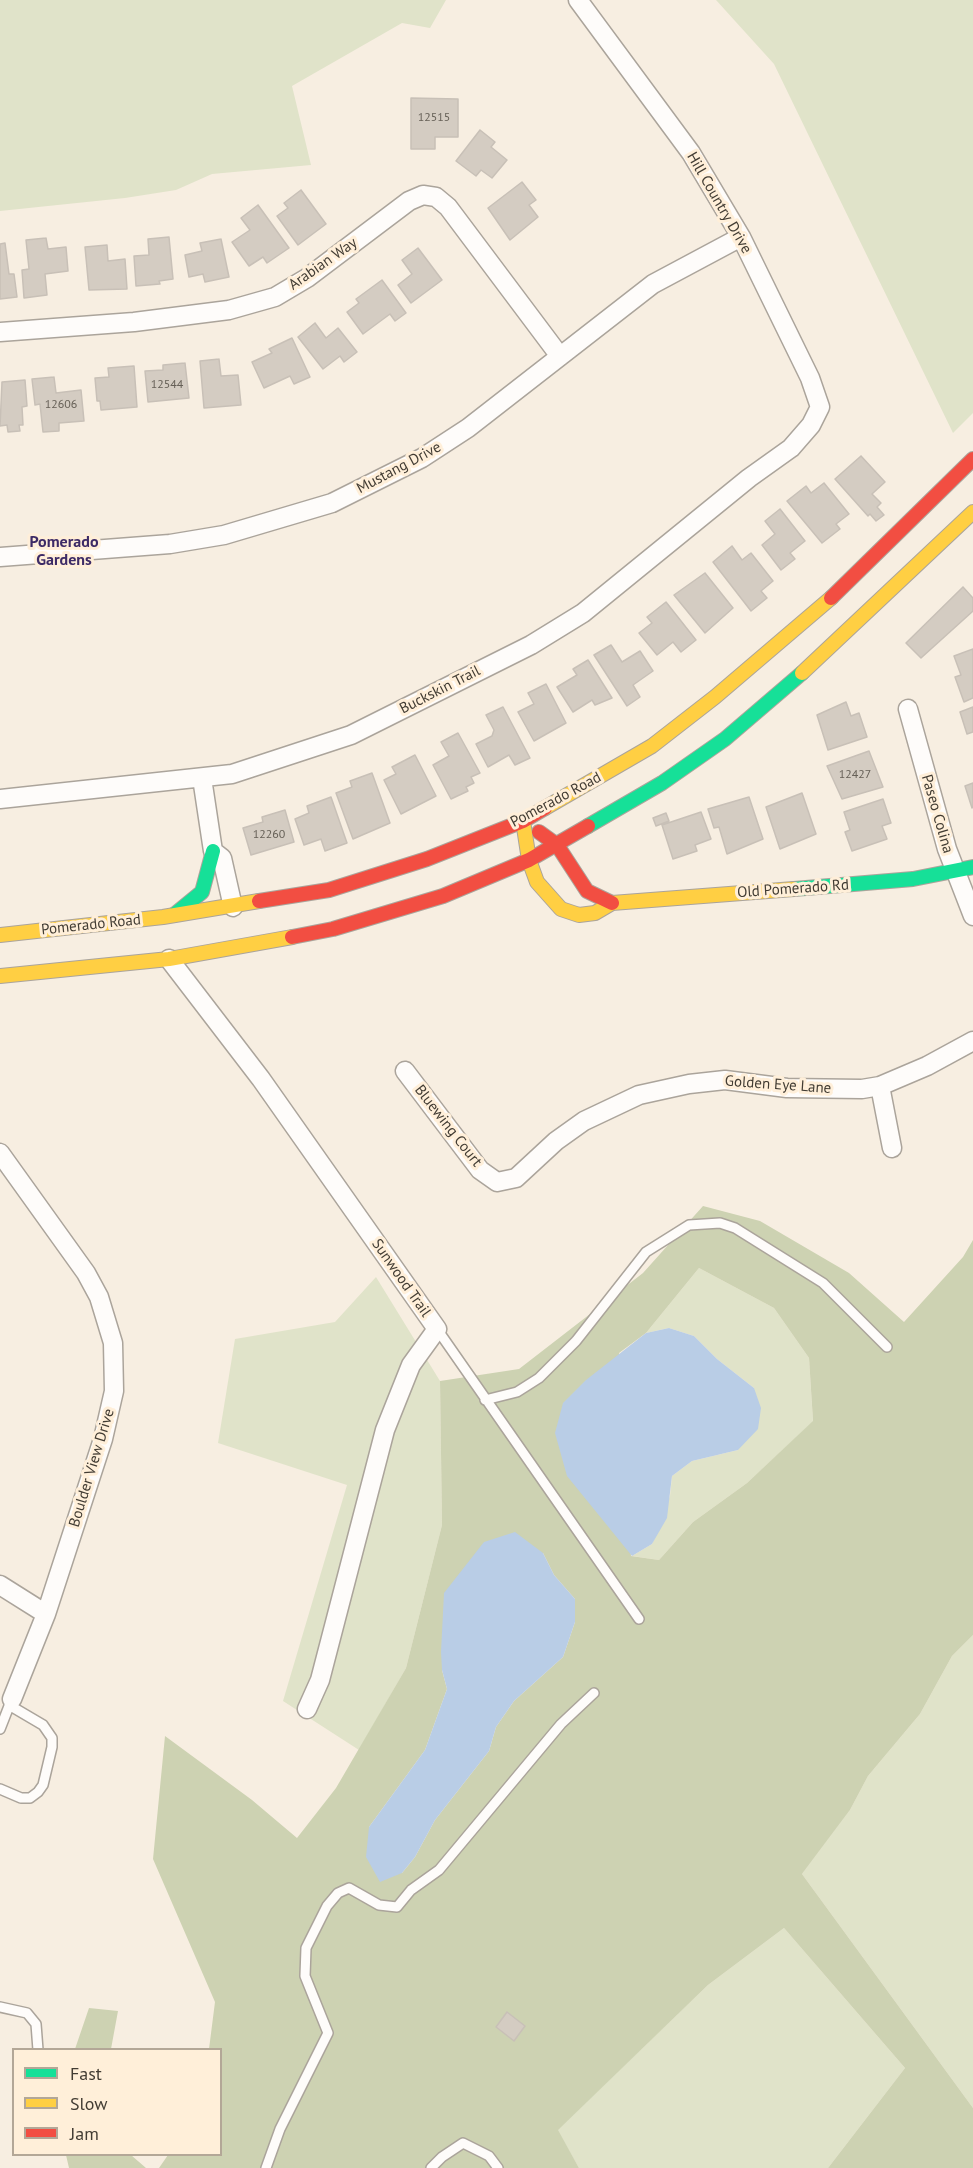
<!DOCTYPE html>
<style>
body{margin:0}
#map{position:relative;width:973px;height:2168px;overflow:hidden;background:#f7eee1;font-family:"PT Sans",sans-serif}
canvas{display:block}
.legend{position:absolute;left:12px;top:2048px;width:210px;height:108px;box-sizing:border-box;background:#ffefd9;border:2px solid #b3a797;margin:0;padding:8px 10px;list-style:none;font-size:18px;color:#423c33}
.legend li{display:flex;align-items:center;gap:12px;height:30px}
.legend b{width:30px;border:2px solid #b3a797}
</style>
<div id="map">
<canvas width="973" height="2168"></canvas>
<ul class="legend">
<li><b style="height:8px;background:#16e098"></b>Fast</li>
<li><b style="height:8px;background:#ffcf43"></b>Slow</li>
<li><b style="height:8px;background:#f24e42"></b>Jam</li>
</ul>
</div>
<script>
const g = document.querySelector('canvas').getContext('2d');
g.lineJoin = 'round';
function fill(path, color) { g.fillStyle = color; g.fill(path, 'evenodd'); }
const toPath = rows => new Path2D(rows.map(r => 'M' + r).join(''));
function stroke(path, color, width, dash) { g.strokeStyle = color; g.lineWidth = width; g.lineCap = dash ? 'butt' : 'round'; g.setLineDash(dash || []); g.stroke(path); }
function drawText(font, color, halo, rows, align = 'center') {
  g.font = font + ' "PT Sans",sans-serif'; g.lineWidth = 6; g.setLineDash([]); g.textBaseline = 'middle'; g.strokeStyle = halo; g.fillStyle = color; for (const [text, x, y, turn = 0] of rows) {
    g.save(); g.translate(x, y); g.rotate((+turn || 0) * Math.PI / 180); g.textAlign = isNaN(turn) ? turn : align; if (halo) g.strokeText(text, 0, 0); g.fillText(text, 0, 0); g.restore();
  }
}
fill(toPath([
 [0,0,446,0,430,28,402,23,292,86,311,165,212,174,176,190,125,198,0,211],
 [716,0,973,0,973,413,953,433,774,64],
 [699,1268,774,1308,809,1358,813,1422,747,1483,693,1522,659,1560,632,1556,652,1544,670,1496,672,1476,692,1461,738,1450,754,1388,717,1359,694,1336,669,1328,646,1333],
 [376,1277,440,1381,442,1525,406,1668,359,1750,283,1701,347,1485,218,1443,235,1339,335,1322],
 [973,1635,973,2108,802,1874,850,1810,868,1776,920,1714,952,1656],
 [784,1928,905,2068,828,2168,579,2168,557,2130,708,1985]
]), '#e0e3c9');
fill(toPath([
 [703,1206,760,1221,849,1273,904,1322,963,1257,973,1240,973,1635,952,1656,920,1714,868,1776,850,1810,802,1874,973,2108,973,2168,828,2168,905,2068,784,1928,708,1985,558,2130,579,2168,159,2168,168,2155,220,2154,220,2050,209,2049,215,2002,153,1859,165,1736,252,1800,297,1838,336,1788,406,1668,442,1525,440,1381,519,1369,643,1273],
 [699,1268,774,1308,809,1358,813,1421,747,1483,693,1522,659,1560,631,1556,619,1353,646,1333],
 [543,1553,554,1575,575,1599,575,1622,563,1657,514,1701,496,1727,489,1751,435,1820,415,1857,402,1873,369,1827,425,1750,447,1689,442,1670,443,1629],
 [89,2008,118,2011,111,2049,75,2049],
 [66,2155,131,2155,146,2168,69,2168]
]), '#cdd2b2');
fill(toPath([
 [669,1328,694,1336,717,1359,754,1388,761,1408,758,1429,738,1450,692,1461,672,1476,667,1518,652,1544,632,1556,567,1476,555,1433,563,1403,586,1380,646,1333],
 [515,1532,543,1553,554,1575,575,1599,575,1622,563,1657,514,1701,496,1727,489,1751,435,1820,415,1857,402,1873,380,1882,366,1857,369,1827,425,1750,447,1689,442,1670,441,1652,444,1593,484,1542]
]), '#b9cde6');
const building = toPath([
 [411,98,458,99,458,137,435,137,435,149,411,149,411,98],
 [480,130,495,142,491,147,507,160,492,178,481,170,476,176,456,161,480,130],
 [522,182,536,200,529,205,538,217,510,240,488,208,522,182],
 [301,190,326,224,298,245,277,216,288,208,284,203,301,190],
 [258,205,289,248,267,263,263,257,249,266,232,242,250,230,241,218,258,205],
 [169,237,173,279,159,281,160,284,136,286,134,256,149,255,148,239,169,237],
 [46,238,48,249,66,247,68,271,45,274,47,295,24,298,22,270,29,269,26,240,46,238],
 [221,239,229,277,205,282,203,274,189,277,185,255,202,251,200,243,221,239],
 [5,243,9,274,14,274,17,297,0,299,0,244,5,243],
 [107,245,108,261,125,259,127,289,89,290,85,247,107,245],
 [418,248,442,280,411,303,398,285,412,274,402,260,418,248],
 [382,280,406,313,395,321,390,314,363,334,347,312,359,303,356,299,382,280],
 [315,323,326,338,338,328,357,352,344,362,340,356,323,369,298,337,315,323],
 [292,338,310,377,294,384,290,376,264,388,252,362,272,353,269,349,292,338],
 [219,359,221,376,238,375,241,405,204,408,200,361,219,359],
 [185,363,189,398,148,402,145,371,163,370,163,365,185,363],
 [134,366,137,407,101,410,100,401,97,401,95,378,109,377,108,368,134,366],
 [54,377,56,393,81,390,84,421,59,423,59,431,43,432,40,404,35,405,32,379,54,377],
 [25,380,27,406,22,407,23,425,19,425,20,431,8,432,7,425,0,426,2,382,25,380],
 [861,456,885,482,872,494,881,503,877,507,884,515,876,521,870,514,868,516,835,479,861,456],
 [824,483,849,514,836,524,840,529,822,543,787,501,806,486,811,493,824,483],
 [780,509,805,541,790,553,795,559,781,570,762,545,775,534,765,521,780,509],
 [732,546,742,560,751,553,773,581,761,591,767,598,751,611,713,562,732,546],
 [705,573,733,608,705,633,674,595,705,573],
 [963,587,973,598,973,611,921,658,906,643,963,587],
 [666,602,696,640,681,652,673,642,657,655,639,633,652,623,647,617,666,602],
 [611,645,622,662,640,651,653,671,633,685,640,697,627,706,594,655,611,645],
 [973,649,973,698,964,702,955,677,961,675,954,656,973,649],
 [588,660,612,698,595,705,592,700,573,712,557,687,577,675,573,669,588,660],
 [546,684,566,723,534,741,518,712,534,704,528,693,546,684],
 [846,702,851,716,859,713,867,737,828,750,817,715,846,702],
 [503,707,530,758,515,765,509,755,488,767,476,744,492,736,494,730,486,715,503,707],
 [973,707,973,732,967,734,960,712,973,707],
 [458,733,480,773,471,777,474,783,466,787,468,791,451,799,433,765,449,756,441,742,458,733],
 [869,751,883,787,842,799,827,766,869,751],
 [415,755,436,796,401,814,384,780,396,774,392,767,415,755],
 [372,773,390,823,353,839,336,793,352,787,350,781,372,773],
 [973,783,973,807,972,808,965,786,973,783],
 [802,793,816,834,780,849,766,807,802,793],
 [331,797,347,843,325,851,321,839,304,845,295,819,309,813,307,806,331,797],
 [749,797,763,839,727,854,719,827,714,828,708,809,749,797],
 [883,799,891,823,882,826,887,839,852,851,845,832,850,830,844,812,883,799],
 [285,810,294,842,251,855,243,828,263,822,262,817,285,810],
 [701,812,711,839,695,845,697,851,673,859,662,825,701,812],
 [666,813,669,821,656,826,653,818,666,813],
 [507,2012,525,2026,514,2041,496,2027,507,2012]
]);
fill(building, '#d4ccc2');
stroke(building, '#c8c0b7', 1.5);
const lane = toPath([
 [437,1329,639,1619],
 [485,1400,517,1392,539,1378,576,1341,646,1252,689,1225,720,1223,735,1228,823,1283,887,1347],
 [0,1729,11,1701],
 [0,1789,21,1798,30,1798,38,1792,43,1785,52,1747,52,1738,43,1725,9,1705],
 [0,2007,27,2013,36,2024,38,2050],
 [266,2168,280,2129,328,2033,305,1976,306,1948,327,1906,338,1893,349,1888,379,1905,397,1907,411,1890,439,1870,561,1724,594,1693],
 [431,2168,442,2157,463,2143,489,2156,498,2168]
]);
const street = toPath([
 [0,332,134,322,229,310,275,297,307,278,409,201,423,195,436,197,448,207,559,355],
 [0,557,170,544,224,535,332,503,422,458,468,428,653,284,741,237],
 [908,709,947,849,973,916],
 [202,778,213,851,222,858,233,907],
 [0,799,232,774,351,735,531,645,583,613,749,478,791,448,811,425,820,407,810,378,741,237,691,153,578,0],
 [169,959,261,1079,437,1329,411,1365,385,1430,320,1680,307,1709],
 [405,1071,480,1170,497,1182,516,1178,556,1141,584,1121,639,1095,689,1084,725,1080,787,1088,862,1089,880,1086,927,1066,973,1041],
 [880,1086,892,1148],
 [0,1153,86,1273,99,1297,113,1343,114,1391,103,1439,46,1614,12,1699],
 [0,1585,46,1614]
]);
const fast = toPath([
 [588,826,662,783,725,739,802,673],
 [794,889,913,879,973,867],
 [174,915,202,892,213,851]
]);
const slow = toPath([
 [802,673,973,512],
 [545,808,652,746,715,697,831,598],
 [523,821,529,860,537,882,561,909,579,915,595,913,612,903,794,889],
 [0,935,163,917,259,901],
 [0,976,169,959,292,937]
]);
const jam = toPath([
 [831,598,973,459],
 [539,832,557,845,587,891,612,903],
 [259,901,329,890,427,859,523,821,545,808],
 [292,937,333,929,443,896,529,860,588,826]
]);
stroke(lane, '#aba49b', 12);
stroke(street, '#aba49b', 21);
stroke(fast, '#aba49b', 16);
stroke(slow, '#aba49b', 16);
stroke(jam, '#aba49b', 16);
stroke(lane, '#fefcfa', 9);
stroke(street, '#fefcfa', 18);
stroke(fast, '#16e098', 14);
stroke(slow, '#ffcf43', 14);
stroke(jam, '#f24e42', 14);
drawText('12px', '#666057', null, [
 ["12515",434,118],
 ["12544",167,385],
 ["12606",61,405],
 ["12427",855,775],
 ["12260",269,835]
]);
drawText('15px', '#423c33', '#ffefd9', [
 ["Hill Country Drive",719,203,60],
 ["Arabian Way",323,264,-35],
 ["Mustang Drive",399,468,-28],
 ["Buckskin Trail",440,690,-27],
 ["Pomerado Road",556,800,-28],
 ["Paseo Colina",937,814,74],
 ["Old Pomerado Rd",793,889,-4],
 ["Pomerado Road",91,925,-6],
 ["Golden Eye Lane",778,1085,4],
 ["Bluewing Court",448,1126,52],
 ["Sunwood Trail",401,1278,55],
 ["Boulder View Drive",92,1468,-73]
]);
drawText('bold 16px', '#3d2b66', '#ffefd9', [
 ["Pomerado",64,542],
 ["Gardens",64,560]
]);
</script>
